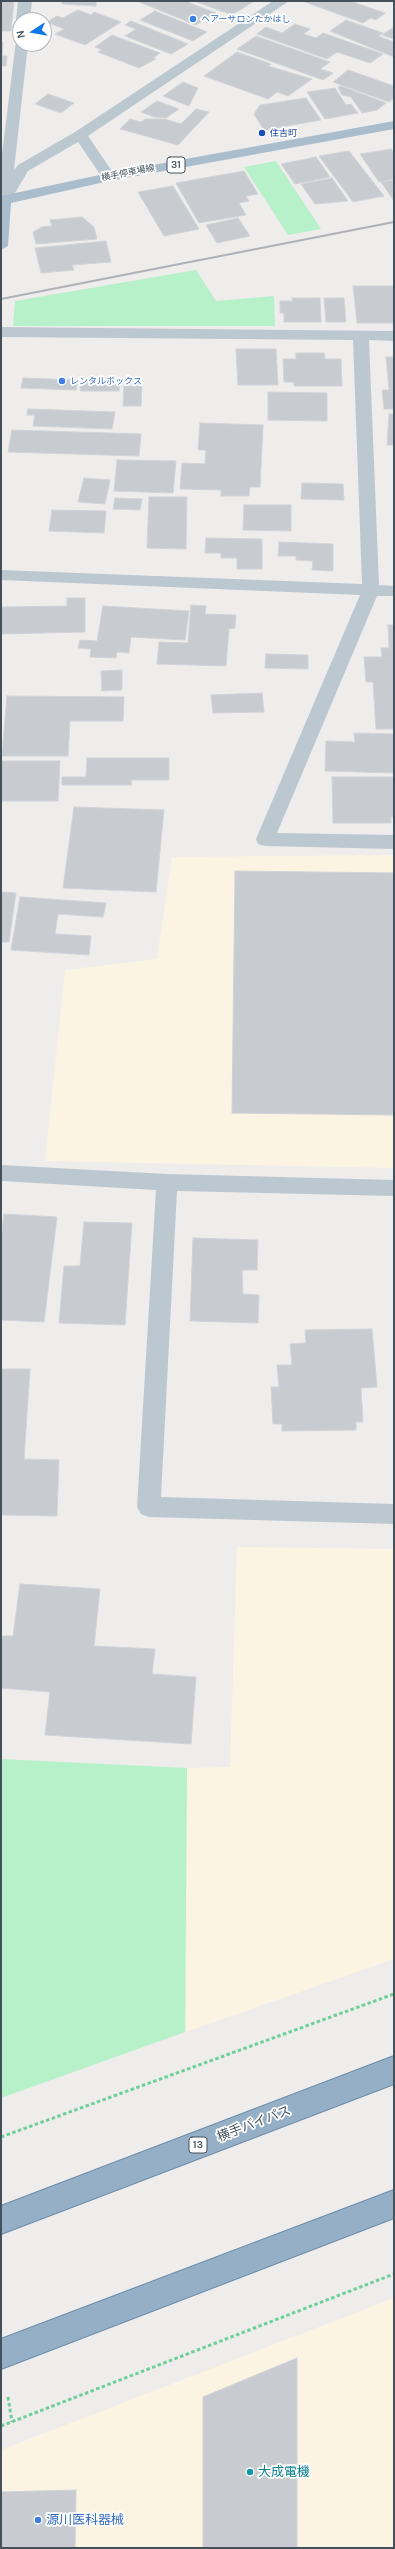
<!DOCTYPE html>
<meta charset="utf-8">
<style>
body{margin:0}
#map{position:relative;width:395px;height:2549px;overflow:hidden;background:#efecec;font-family:Karla,sans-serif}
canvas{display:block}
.frame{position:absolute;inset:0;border:2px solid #44515a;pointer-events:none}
.north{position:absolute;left:12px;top:12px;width:40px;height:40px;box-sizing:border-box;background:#fff;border:1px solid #b4b9bd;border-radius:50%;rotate:258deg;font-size:11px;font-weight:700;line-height:16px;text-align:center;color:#44515a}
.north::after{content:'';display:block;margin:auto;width:14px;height:18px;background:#0f78e6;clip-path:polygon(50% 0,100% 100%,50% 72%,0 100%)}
</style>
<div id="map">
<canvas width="395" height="2549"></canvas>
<div class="frame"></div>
<div class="north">N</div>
</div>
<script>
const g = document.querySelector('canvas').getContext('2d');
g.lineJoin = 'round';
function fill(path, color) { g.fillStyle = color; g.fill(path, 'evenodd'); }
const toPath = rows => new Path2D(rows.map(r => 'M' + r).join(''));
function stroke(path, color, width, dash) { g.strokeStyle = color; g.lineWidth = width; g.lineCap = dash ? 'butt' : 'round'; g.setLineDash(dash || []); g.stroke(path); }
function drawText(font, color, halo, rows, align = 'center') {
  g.font = font + ' Karla,"Noto Sans JP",sans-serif'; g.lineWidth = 3.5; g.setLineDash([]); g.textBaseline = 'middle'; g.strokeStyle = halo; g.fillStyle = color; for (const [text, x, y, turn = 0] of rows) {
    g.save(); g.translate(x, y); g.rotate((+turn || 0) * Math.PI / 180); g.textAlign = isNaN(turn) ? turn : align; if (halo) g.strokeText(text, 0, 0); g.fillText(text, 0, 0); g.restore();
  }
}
fill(toPath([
 [394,855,394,1168,45,1161,65,970,157,959,172,857],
 [237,1547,394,1549,394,1959,186,2032,187,1768,230,1767],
 [394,2298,394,2548,1,2548,1,2450]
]), '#fcf4e2');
fill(toPath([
 [276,161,321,229,288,235,244,167],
 [196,270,216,301,274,296,275,326,13,326,15,301],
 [1,1759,187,1768,185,2032,1,2098]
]), '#b6f1ca');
const building = toPath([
 [1,1,14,1,11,31,1,31,1,1],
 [62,1,96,1,96,6,62,4,62,1],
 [137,1,185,1,216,13,196,25,137,1],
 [194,1,254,1,232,15,194,1],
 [307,1,350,1,385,13,376,20,371,18,363,23,305,2,307,1],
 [78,10,91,15,94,12,121,22,85,45,55,34,64,29,47,22,57,16,63,18,78,10],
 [155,11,207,32,193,41,140,20,155,11],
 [346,20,383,33,378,36,394,42,394,57,330,31,346,20],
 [131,21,188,44,171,54,125,36,136,29,125,25,131,21],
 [295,24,310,29,304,34,316,38,323,33,383,54,370,63,337,52,327,59,257,34,266,27,282,33,295,24],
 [394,27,394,39,382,35,394,27],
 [112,35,160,53,153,58,156,59,139,68,98,52,102,50,95,47,112,35],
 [256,36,330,62,320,69,333,73,323,80,237,49,256,36],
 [1,42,3,42,2,56,7,56,6,66,1,66,1,71,1,42],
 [237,52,271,64,268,66,312,79,288,96,277,92,268,99,204,76,237,52],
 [348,70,394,86,394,98,389,102,333,82,348,70],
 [183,82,198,88,189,106,163,96,183,82],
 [341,86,386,103,377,110,362,113,351,97,342,95,338,87,341,86],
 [335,88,346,105,351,104,358,113,325,119,307,92,335,88],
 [48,94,74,103,61,113,35,104,48,94],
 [306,98,321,120,264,130,254,114,260,105,306,98],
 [157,101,179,109,166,118,154,117,141,112,157,101],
 [196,109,209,112,178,145,120,129,130,119,141,122,145,119,164,119,181,124,196,109],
 [391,149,394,152,394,179,379,182,360,154,391,149],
 [349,151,384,196,353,202,319,156,349,151],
 [316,157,330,177,295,184,281,164,316,157],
 [244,171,258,194,246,196,249,201,239,203,246,215,199,223,176,183,244,171],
 [332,178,348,201,315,204,301,184,332,178],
 [394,180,394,201,381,182,394,180],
 [173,186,199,229,164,236,138,192,173,186],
 [82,217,94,227,97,239,36,244,33,232,42,227,52,226,50,220,82,217],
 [238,218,250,236,217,243,206,225,238,218],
 [106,241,111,262,72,265,74,270,41,273,35,248,106,241],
 [353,286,394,286,394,323,357,323,353,286],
 [292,298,320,298,321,322,284,322,284,313,280,313,280,301,293,301,292,298],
 [324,298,344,298,346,322,326,322,324,298],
 [236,349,276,349,278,385,238,385,236,349],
 [296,353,324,353,325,359,341,359,342,386,294,386,294,382,284,382,283,359,296,359,296,353],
 [386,357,394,357,394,409,384,409,382,390,389,390,386,357],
 [23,378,78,380,76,390,21,388,23,378],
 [81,381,120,381,119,391,80,391,81,381],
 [124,386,142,386,141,406,123,406,124,386],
 [268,392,327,393,327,421,268,420,268,392],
 [28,409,115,412,112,429,33,426,35,415,27,415,28,409],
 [389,414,394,414,394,445,387,445,389,414],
 [200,423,263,425,260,487,250,487,249,496,221,496,221,490,180,489,182,463,205,464,206,450,198,450,200,423],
 [12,430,141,434,139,456,8,452,12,430],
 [117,460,176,461,173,493,114,491,117,460],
 [84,478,110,480,105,504,78,502,84,478],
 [302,483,343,484,344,500,301,499,302,483],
 [149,497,187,497,186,549,147,548,149,497],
 [115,498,142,499,140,510,113,509,115,498],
 [244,505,291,505,291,531,243,530,244,505],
 [52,510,106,511,104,533,49,531,52,510],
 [206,538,262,539,262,569,237,569,237,558,221,558,221,553,205,553,206,538],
 [279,542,333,544,333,571,312,570,313,561,296,560,296,556,278,556,279,542],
 [67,598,85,598,85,632,1,634,1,607,67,606,67,598],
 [191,605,206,606,205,614,236,615,235,628,229,629,226,666,157,664,159,642,188,643,191,605],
 [103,606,189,611,185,640,131,637,129,653,117,652,116,658,90,657,91,649,78,648,80,640,97,641,103,606],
 [388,625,394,625,394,729,376,729,373,682,366,682,364,657,382,657,381,648,389,648,388,625],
 [266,654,308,655,308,669,265,668,266,654],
 [122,670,122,690,102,691,101,671,122,670],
 [262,693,264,712,213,713,211,695,262,693],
 [7,696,124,697,123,721,70,721,68,756,2,756,7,696],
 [354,733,394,734,394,773,325,771,326,741,355,742,354,733],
 [87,758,169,758,169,780,131,780,132,785,62,785,62,777,86,777,87,758],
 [1,761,60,761,58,801,1,801,1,761],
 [332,777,394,777,394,817,391,817,391,823,333,823,332,777],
 [74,807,164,810,156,892,63,888,74,807],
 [235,871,394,873,394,1115,232,1113,235,871],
 [1,892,16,893,9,942,1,942,1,892],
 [20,897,106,903,103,917,58,914,55,934,91,936,89,955,11,950,20,897],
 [4,1214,57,1217,44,1322,1,1320,1,1240,4,1214],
 [84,1222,132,1223,125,1325,59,1323,64,1266,80,1266,84,1222],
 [193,1238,258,1240,257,1270,242,1270,243,1294,259,1295,258,1323,190,1321,193,1238],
 [372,1329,377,1387,361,1388,363,1422,356,1422,356,1430,282,1431,282,1424,273,1424,271,1387,279,1387,277,1365,292,1365,290,1344,306,1343,305,1330,372,1329],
 [1,1369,30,1369,24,1459,59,1460,57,1516,1,1515,1,1369],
 [20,1584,100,1589,94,1646,155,1649,152,1674,196,1677,191,1744,45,1735,50,1692,1,1688,1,1636,13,1636,20,1584],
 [297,2358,297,2548,203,2548,203,2397,297,2358],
 [76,2490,75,2548,1,2548,1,2492,76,2490]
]);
fill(building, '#c8ccd1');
stroke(building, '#d0d3d8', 1);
const trunk = toPath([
 [394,2056,394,2084,1,2234,1,2206,394,2056],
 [394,2190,394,2218,1,2369,1,2339,394,2190]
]);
stroke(trunk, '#6c8daa', 2);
stroke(toPath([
 [1,2137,394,1994],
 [8,2397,12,2422],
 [1,2426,394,2274]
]), '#6dd09a', 3, [3.5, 2.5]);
fill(toPath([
 [18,1,32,1,30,20,20,20,20,23,16,20,18,1],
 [273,1,289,1,88,136,116,177,114,180,104,180,78,142,28,171,9,203,1,204,1,162,16,41,20,40,20,44,28,44,14,170,18,165,75,132,273,1],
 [1,327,394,331,394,341,369,340,379,585,394,586,394,596,377,596,277,833,394,835,394,849,265,846,258,844,256,839,360,595,1,580,1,570,362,584,353,340,1,337,1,327],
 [1,1165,167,1174,394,1180,394,1196,177,1191,161,1497,394,1504,394,1524,149,1517,141,1514,137,1507,156,1190,1,1181,1,1165]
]), '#bcc8d0');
fill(toPath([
 [394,121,394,129,109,181,11,203,8,246,1,250,1,196,109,173,394,121]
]), '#aabdcd');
fill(trunk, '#95b0c6');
stroke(toPath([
 [1,299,394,222]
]), '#aeb2b7', 2);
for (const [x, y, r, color] of [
 [193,19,4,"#3f7fe0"],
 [262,133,4,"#1a4fb4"],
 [62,381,4,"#3f7fe0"],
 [250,2472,4,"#0f9aa8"],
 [38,2520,4,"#3f7fe0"]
]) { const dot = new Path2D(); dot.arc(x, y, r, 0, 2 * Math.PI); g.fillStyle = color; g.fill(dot); stroke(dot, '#fff', 1.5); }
drawText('9px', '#366cbe', '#fff', [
 ["ヘアーサロンたかはし",201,19],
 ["レンタルボックス",70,381]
], 'left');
drawText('9px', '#164399', '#fff', [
 ["住吉町",270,133]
], 'left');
drawText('9px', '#44515a', '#fff', [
 ["横手停車場線",128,173,-11]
]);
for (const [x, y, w] of [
 [176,165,18],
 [198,2145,18]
]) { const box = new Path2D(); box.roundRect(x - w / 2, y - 8, w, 16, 3); g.fillStyle = '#fff'; g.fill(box); stroke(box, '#44515a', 1); }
drawText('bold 10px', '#44515a', null, [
 ["31",176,165],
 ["13",198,2145]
]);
drawText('13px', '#44515a', '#fff', [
 ["横手バイパス",254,2124,-21]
]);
drawText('13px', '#0d838f', '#fff', [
 ["大成電機",258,2472]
], 'left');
drawText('13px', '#366cbe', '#fff', [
 ["源川医科器械",46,2520]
], 'left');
</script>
